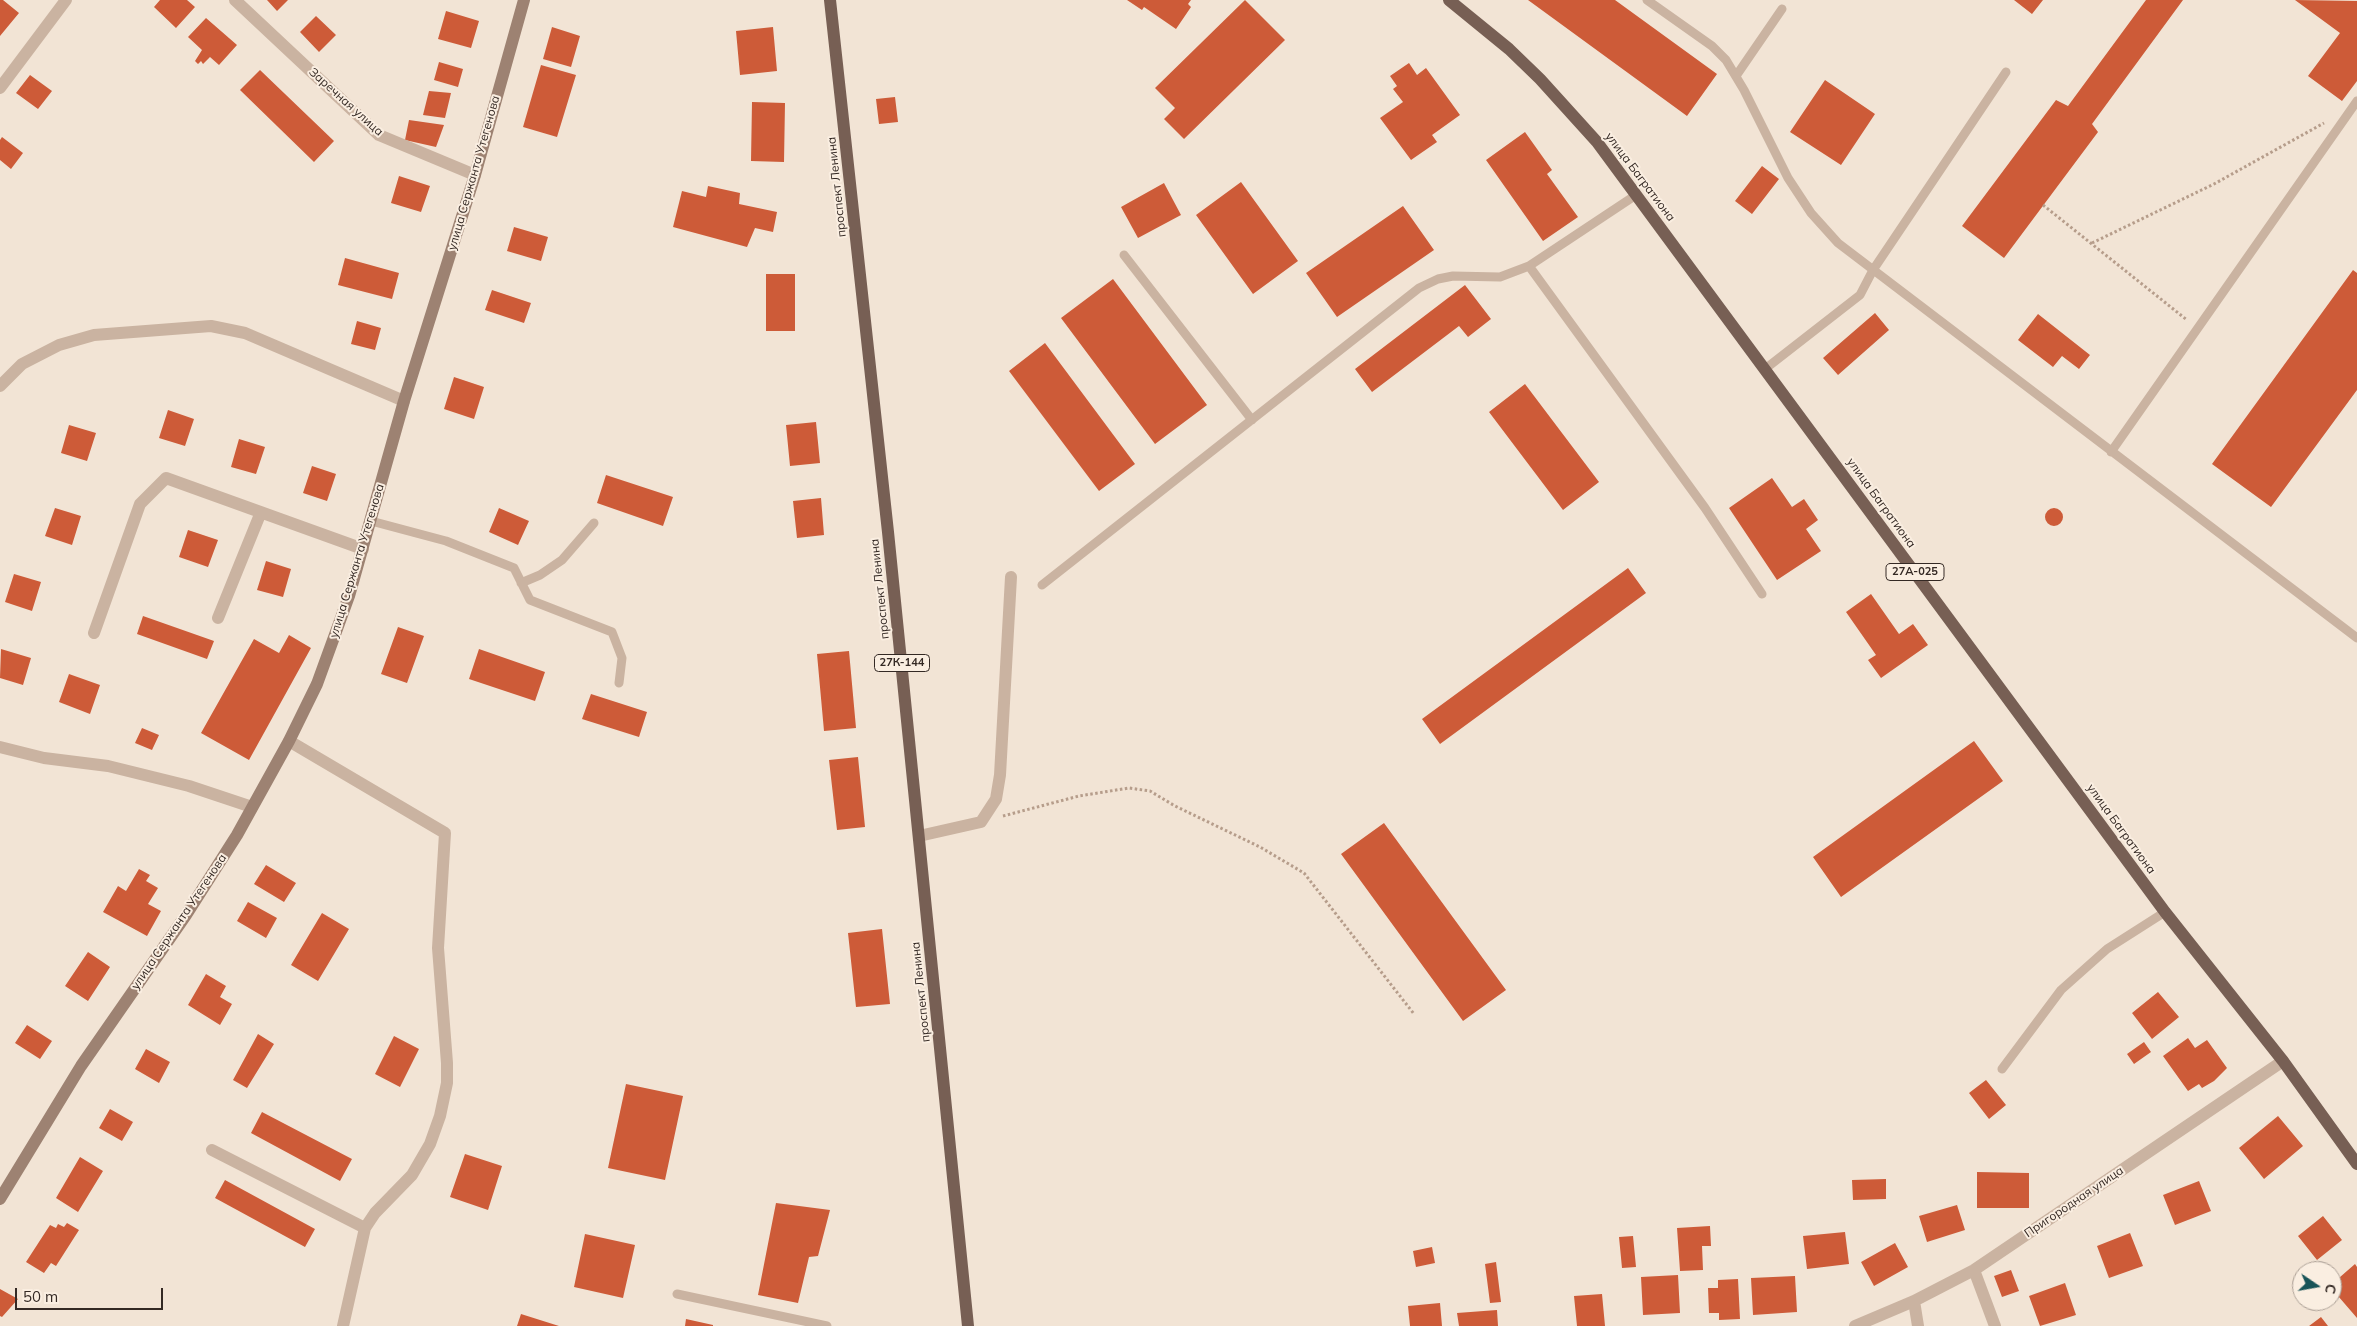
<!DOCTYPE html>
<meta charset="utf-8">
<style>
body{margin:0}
#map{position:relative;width:2357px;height:1326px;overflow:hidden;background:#f2e4d5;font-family:Mulish,sans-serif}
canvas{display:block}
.north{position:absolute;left:2292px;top:1261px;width:50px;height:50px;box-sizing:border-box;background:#faeee1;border:1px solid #ab9f95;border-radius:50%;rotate:102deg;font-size:14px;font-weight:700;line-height:20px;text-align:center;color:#342924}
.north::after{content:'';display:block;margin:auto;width:18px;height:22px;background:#185357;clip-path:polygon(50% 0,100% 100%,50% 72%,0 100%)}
.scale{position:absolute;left:15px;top:1288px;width:148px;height:22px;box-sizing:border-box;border:2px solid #342924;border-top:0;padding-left:6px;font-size:15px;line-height:18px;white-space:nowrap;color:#342924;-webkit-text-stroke:4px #faeee1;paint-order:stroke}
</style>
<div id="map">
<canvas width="2357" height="1326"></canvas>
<div class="north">С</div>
<div class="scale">50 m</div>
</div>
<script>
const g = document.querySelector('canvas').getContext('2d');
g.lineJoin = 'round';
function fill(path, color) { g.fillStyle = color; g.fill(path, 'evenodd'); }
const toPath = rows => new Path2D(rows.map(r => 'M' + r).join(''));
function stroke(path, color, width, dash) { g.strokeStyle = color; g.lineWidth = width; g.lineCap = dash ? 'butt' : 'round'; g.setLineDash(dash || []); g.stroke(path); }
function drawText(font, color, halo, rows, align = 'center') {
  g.font = font + ' Mulish,sans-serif'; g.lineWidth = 4; g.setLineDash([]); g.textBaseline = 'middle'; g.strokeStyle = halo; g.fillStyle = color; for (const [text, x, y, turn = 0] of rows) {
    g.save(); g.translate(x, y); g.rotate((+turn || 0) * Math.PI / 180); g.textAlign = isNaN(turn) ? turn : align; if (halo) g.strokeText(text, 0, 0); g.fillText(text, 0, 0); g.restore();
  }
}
fill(toPath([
 [0,0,3,0,19,13,0,36],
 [160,0,187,0,195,7,176,28,154,7],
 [267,0,288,0,277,11],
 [1127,0,1191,0,1188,4,1191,7,1176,29,1144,7,1142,10],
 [1245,0,1285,40,1184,139,1164,119,1175,108,1155,88],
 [1528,0,1615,0,1717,74,1687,116],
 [2014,0,2043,0,2032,14],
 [2146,0,2183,0,2092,124,2098,132,2004,258,1962,226,2056,100,2068,106],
 [2295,0,2357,1,2357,81,2342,101,2308,76,2340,33],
 [446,11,479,21,471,48,438,39],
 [316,16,336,35,319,52,300,32],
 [206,18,237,45,219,65,210,57,203,64,201,61,198,64,195,61,202,50,188,37],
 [552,27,580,36,571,67,543,59],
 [773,27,777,71,740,75,736,31],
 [439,62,463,69,458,87,434,80],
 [1409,63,1417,75,1426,68,1460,115,1432,135,1437,142,1411,160,1380,118,1403,102,1393,89,1397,86,1390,76],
 [541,65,576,75,557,137,523,127],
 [260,70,334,141,314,162,240,90],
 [30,75,52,91,38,109,16,93],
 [1825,80,1875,114,1841,165,1790,132],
 [429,91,451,93,445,118,423,115],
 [895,97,898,122,879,124,876,99],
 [752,102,785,103,784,162,751,161],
 [409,120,444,125,436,147,405,140],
 [1525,132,1552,170,1547,174,1578,217,1543,241,1486,160],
 [2,137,23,153,11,169,0,160,0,140],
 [1762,166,1779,179,1752,214,1735,201],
 [399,176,430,186,421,212,391,203],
 [1241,182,1298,261,1253,294,1196,215],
 [1164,183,1181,215,1138,238,1121,207],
 [708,186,740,193,739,204,777,212,773,232,755,228,747,247,673,227,682,191,706,197],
 [1403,206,1434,250,1337,317,1306,273],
 [514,227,548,237,541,261,507,251],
 [345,258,399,273,392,299,338,285],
 [2353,270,2357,273,2357,390,2271,507,2212,464],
 [766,274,795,274,795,331,766,331],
 [1113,279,1207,405,1155,444,1061,318],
 [1465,285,1491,319,1468,337,1459,326,1372,392,1355,369],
 [492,290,531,303,524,323,485,310],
 [1875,313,1889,330,1838,375,1823,358],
 [2038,314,2090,355,2079,369,2062,356,2053,367,2018,340],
 [357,321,381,328,375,350,351,344],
 [1045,343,1135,464,1099,491,1009,371],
 [454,377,484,387,474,419,444,409],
 [1525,384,1599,482,1563,510,1489,412],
 [168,410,194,419,185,446,159,438],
 [816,422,820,463,790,466,786,425],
 [69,425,96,433,87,461,61,453],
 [239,439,265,447,256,474,231,467],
 [312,466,336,474,327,501,303,493],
 [606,475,673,497,663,526,597,503],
 [1772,478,1792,507,1804,499,1818,520,1806,529,1821,551,1777,580,1729,508],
 [821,498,824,535,797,538,793,501],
 '2045 517a9 9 0 1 1 18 0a9 9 0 1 1-18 0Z',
 [55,508,81,516,72,545,45,536],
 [499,508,529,521,518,545,489,532],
 [188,530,218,540,208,567,179,557],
 [266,561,291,569,283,597,257,590],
 [1628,568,1646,593,1440,744,1422,719],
 [14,574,41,582,32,611,5,602],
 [1871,594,1899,634,1913,624,1928,645,1881,678,1868,660,1876,655,1846,612],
 [143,616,214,641,207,659,137,634],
 [398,627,424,636,407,683,381,674],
 [289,635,311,648,249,760,201,733,254,639,279,653],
 [1,649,31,658,23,685,0,678],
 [479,649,545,672,535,701,469,679],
 [849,651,856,728,824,731,817,654],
 [69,674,100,685,90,714,59,702],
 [591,694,647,712,639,737,582,719],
 [142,728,159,735,152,750,135,743],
 [1974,741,2003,781,1841,897,1813,857],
 [858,757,865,827,837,830,829,760],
 [1384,823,1506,990,1463,1021,1341,854],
 [266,865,296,883,284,902,254,884],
 [139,869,150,875,146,881,158,888,148,904,161,911,147,936,103,912,118,886,126,891],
 [248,902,277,918,266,938,237,921],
 [322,913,349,929,318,981,291,965],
 [882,929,890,1004,856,1007,848,933],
 [88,952,110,967,88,1001,65,986],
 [206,974,226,986,220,997,232,1004,220,1025,188,1005],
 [2158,992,2179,1017,2152,1039,2132,1013],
 [27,1025,52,1041,40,1059,15,1043],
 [258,1034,274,1044,247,1088,233,1080],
 [394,1036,419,1049,400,1087,375,1074],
 [2188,1038,2195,1048,2207,1040,2227,1068,2214,1081,2202,1088,2199,1084,2188,1091,2163,1056],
 [2144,1042,2151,1052,2134,1064,2127,1054],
 [146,1049,170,1062,159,1083,135,1069],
 [1986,1080,2006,1105,1989,1119,1969,1093],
 [626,1084,683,1096,665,1180,608,1168],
 [110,1109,133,1122,122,1141,99,1128],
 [262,1112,352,1159,340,1181,251,1133],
 [2278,1116,2303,1146,2264,1179,2239,1148],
 [465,1154,502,1166,488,1210,450,1197],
 [80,1157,103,1171,78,1212,56,1198],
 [1977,1172,2029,1173,2029,1208,1977,1208],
 [1886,1179,1886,1199,1853,1200,1852,1180],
 [225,1180,315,1229,305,1247,215,1198],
 [2199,1181,2211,1211,2175,1225,2163,1195],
 [776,1203,830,1210,818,1256,809,1257,798,1303,758,1295],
 [1957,1205,1965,1230,1927,1242,1919,1216],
 [2323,1216,2342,1240,2317,1260,2298,1236],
 [67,1223,79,1230,56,1266,51,1263,44,1273,26,1262,50,1225,56,1228,58,1224,64,1227],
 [1710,1226,1711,1246,1702,1246,1703,1270,1680,1271,1677,1228],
 [1845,1232,1849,1264,1807,1269,1803,1236],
 [2130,1233,2143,1266,2109,1278,2097,1246],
 [585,1234,635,1245,623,1298,574,1287],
 [1633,1236,1636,1267,1622,1268,1619,1237],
 [1895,1243,1908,1267,1874,1286,1861,1262],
 [1432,1247,1435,1263,1416,1267,1413,1251],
 [1496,1262,1501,1302,1490,1303,1485,1264],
 [2355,1264,2357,1267,2357,1318,2332,1289,2332,1284],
 [2011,1270,2019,1291,2002,1297,1994,1276],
 [1678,1275,1680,1313,1643,1315,1641,1277],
 [1795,1276,1797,1312,1753,1315,1751,1278],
 [1738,1279,1740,1319,1719,1320,1719,1313,1709,1313,1708,1288,1718,1288,1718,1280],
 [2065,1283,2076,1315,2040,1326,2029,1296],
 [0,1289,18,1299,2,1317,0,1316],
 [1602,1294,1605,1326,1577,1326,1574,1296],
 [1440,1303,1442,1326,1410,1326,1408,1306],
 [1497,1310,1498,1326,1459,1326,1457,1313],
 [521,1314,559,1326,517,1326],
 [2321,1317,2328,1326,2309,1326],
 [686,1319,713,1325,713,1326,685,1326]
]), '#cd5b38');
stroke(toPath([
 [2043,205,2187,320],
 [2092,243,2214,184,2324,123],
 [1003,816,1079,796,1129,788,1150,791,1175,806,1260,847,1304,873,1414,1014]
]), '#b69d8b', 3, [2.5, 2.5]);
stroke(toPath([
 [1647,0,1712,46,1726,60,1744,90,1788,178,1811,213,1838,243,2357,638],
 [1736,76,1782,9],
 [1124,255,1252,420],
 [1529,266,1705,508,1762,594],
 [1765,369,1860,295,1873,270,2006,72],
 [2111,452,2357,101],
 [371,521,446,541,514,568,530,600,612,632,622,658,619,683],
 [521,583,540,575,562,560,594,523],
 [1042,585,1419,288,1438,279,1453,276,1500,277,1529,266,1636,195],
 [2002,1069,2061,990,2107,949,2165,912],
 [677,1294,827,1326]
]), '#cab3a1', 9);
stroke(toPath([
 [235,0,379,135,475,175],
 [0,88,66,0],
 [0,386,22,364,59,345,94,335,211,326,245,333,404,401],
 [218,618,261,512],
 [94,633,140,504,166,478,363,549],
 [289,741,445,833,438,948,447,1063,447,1083,440,1116,430,1144,412,1175,375,1213,365,1228,343,1326],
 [0,747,44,758,108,766,189,786,252,807],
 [919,836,981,822,996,799,1000,775,1011,577],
 [212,1150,365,1228],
 [1974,1270,1995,1326],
 [1914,1301,1918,1326],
 [1855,1326,1914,1301,1974,1270,2283,1061]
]), '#cab3a1', 12);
stroke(toPath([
 [0,1199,81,1066,186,915,237,835,289,741,317,684,349,596,404,401,475,175,524,0]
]), '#9d8272', 12);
stroke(toPath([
 [830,0,888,532,968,1326],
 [1449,0,1509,49,1540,79,1597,142,2165,912,2283,1061,2357,1164]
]), '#775f54', 12);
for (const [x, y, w] of [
 [1915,572,58],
 [902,663,55]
]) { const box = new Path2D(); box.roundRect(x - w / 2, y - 8.5, w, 17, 4); g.fillStyle = '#faeee1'; g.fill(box); stroke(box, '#342924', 1); }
drawText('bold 11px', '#342924', null, [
 ["27А-025",1915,572],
 ["27К-144",902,663]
]);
drawText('12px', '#342924', '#faeee1', [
 ["Заречная улица",346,102,42],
 ["улица Сержанта Утегенова",474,173,-74],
 ["улица Багратиона",1640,177,53],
 ["проспект Ленина",837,187,-96],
 ["улица Багратиона",1881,503,54],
 ["улица Сержанта Утегенова",357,561,-73],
 ["проспект Ленина",880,589,-96],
 ["улица Багратиона",2121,829,54],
 ["улица Сержанта Утегенова",179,922,-56],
 ["проспект Ленина",921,992,-96],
 ["Пригородная улица",2074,1202,-34]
]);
</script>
